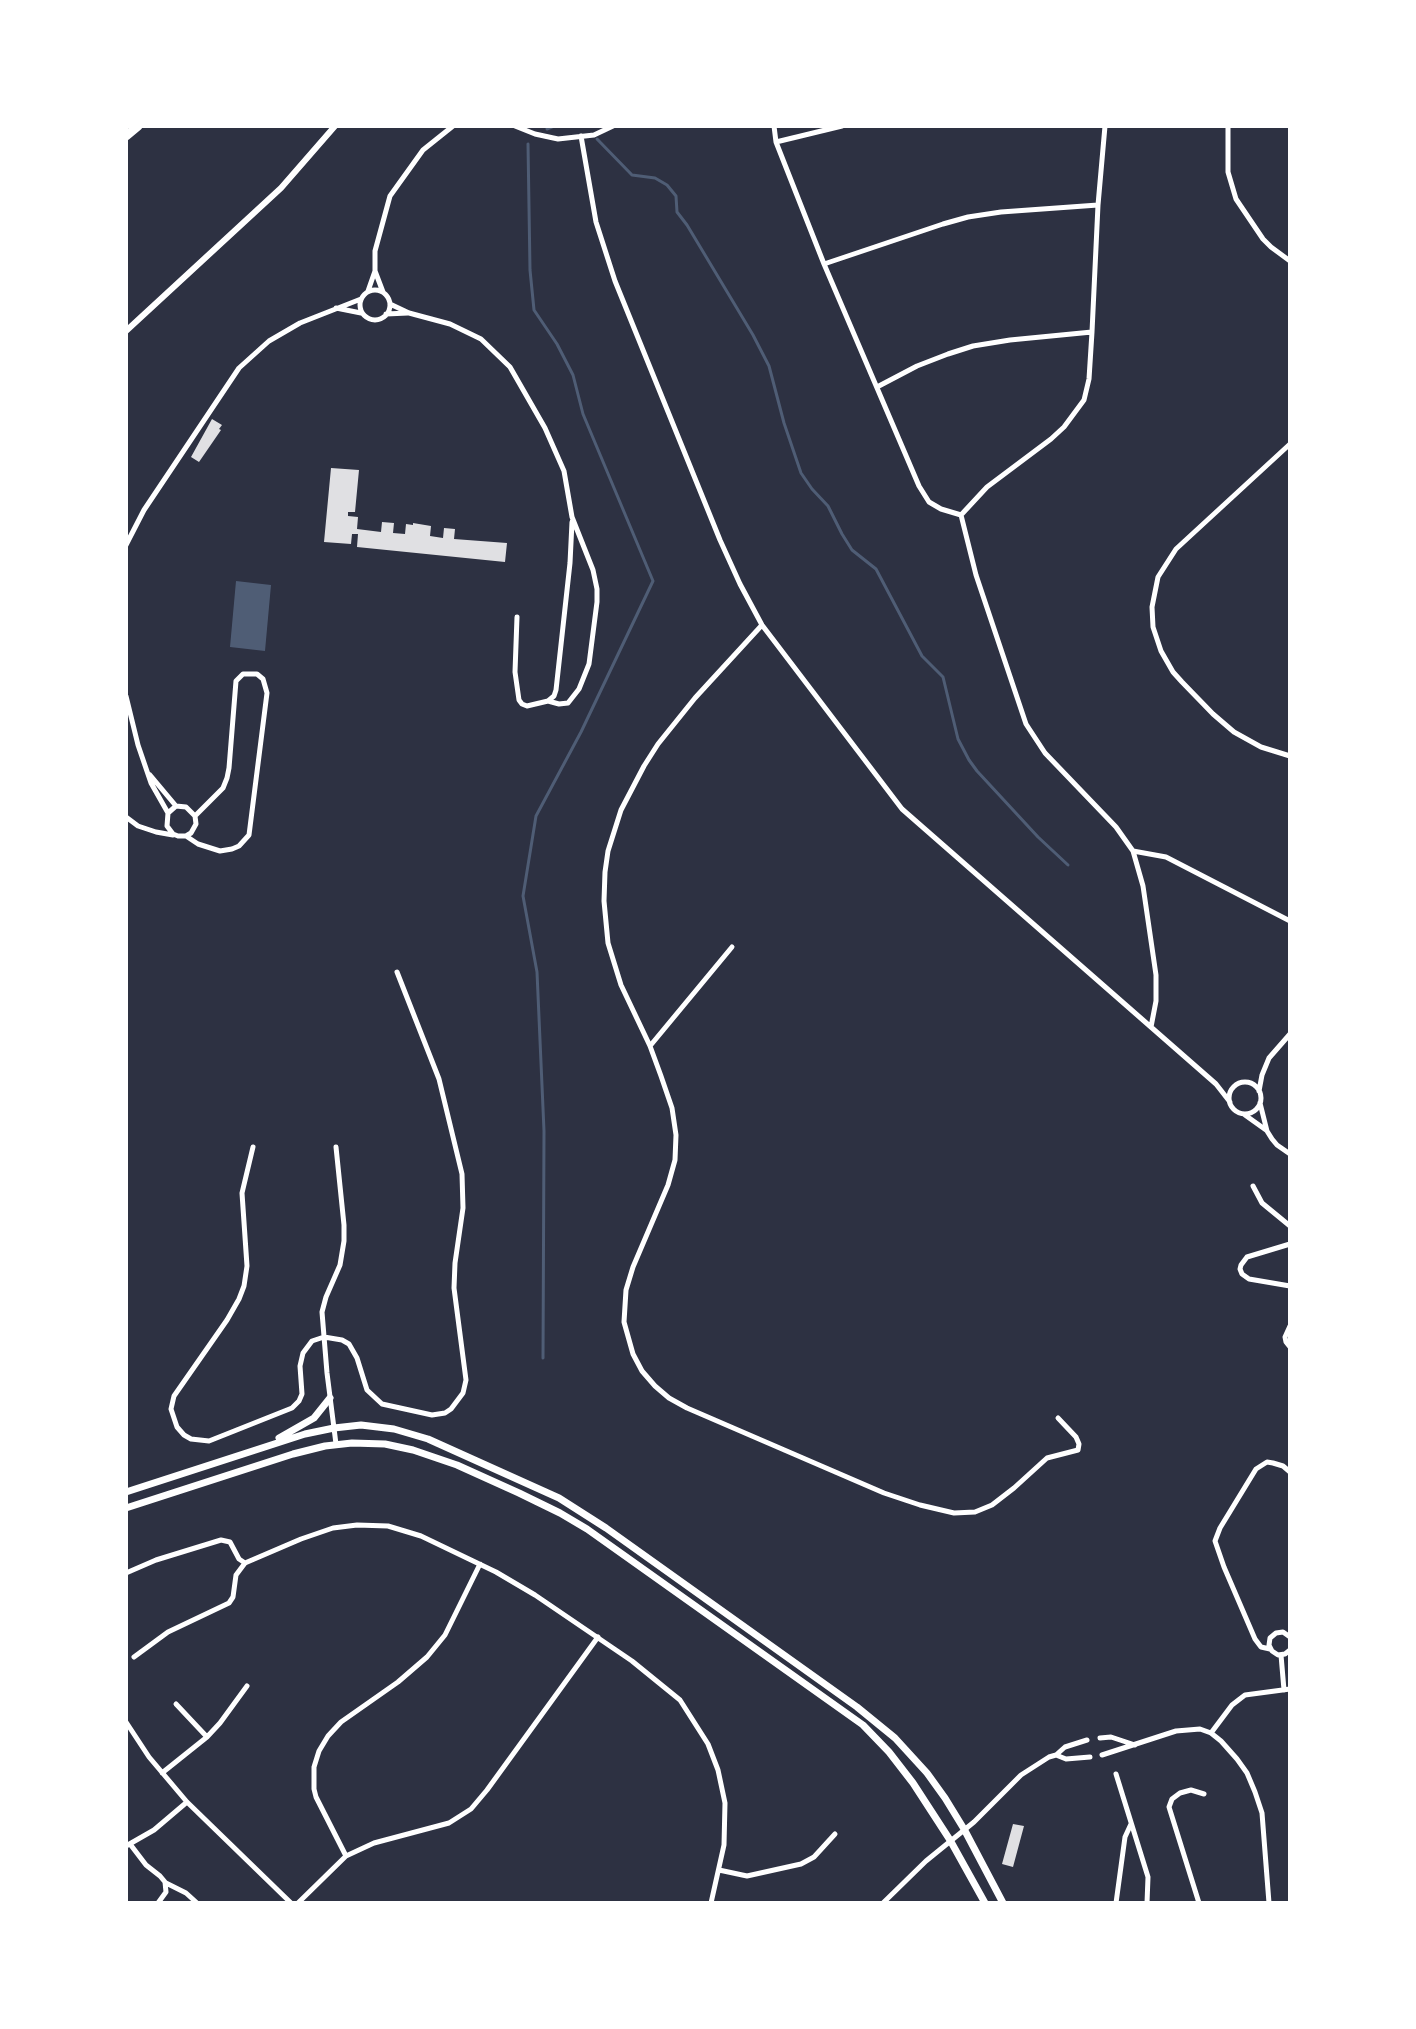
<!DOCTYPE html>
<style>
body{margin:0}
#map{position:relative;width:1416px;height:2029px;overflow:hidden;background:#2d3142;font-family:"Space Grotesk",sans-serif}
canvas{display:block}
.frame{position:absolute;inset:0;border:128px solid #fff;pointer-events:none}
</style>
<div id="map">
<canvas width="1416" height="2029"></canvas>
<div class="frame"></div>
</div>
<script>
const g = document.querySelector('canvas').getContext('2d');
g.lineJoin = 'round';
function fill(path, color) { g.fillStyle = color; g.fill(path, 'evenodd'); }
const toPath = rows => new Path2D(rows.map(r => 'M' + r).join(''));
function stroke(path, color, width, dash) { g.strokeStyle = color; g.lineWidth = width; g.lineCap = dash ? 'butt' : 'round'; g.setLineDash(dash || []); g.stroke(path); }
fill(toPath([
 [236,581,271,585,265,651,230,647]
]), '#4f5d75');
stroke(toPath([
 [547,129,554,126],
 [597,139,632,175,655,178,667,185,676,196,677,212,687,225,753,335,769,366,784,423,801,473,812,489,828,506,842,534,852,550,876,569,922,656,943,677,958,739,969,760,977,771,1038,837,1068,865],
 [528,144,530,270,534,310,557,344,573,375,583,414,653,581,581,732,536,816,523,896,537,972,544,1131,543,1358]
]), '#4f5d75', 3);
fill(toPath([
 [212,419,222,425,219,429,221,430,199,462,191,457],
 [331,468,359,470,355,512,348,512,348,516,358,517,357,529,381,532,382,522,394,523,393,533,405,534,406,524,413,525,413,523,431,526,430,536,443,538,444,528,455,529,454,539,507,543,505,562,357,547,358,534,352,534,351,544,324,542],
 [1013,1824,1024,1826,1013,1867,1002,1864]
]), '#e0e0e3');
stroke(toPath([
 [515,126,535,134,558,139,594,135,613,126],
 [774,126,776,142,824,264,919,486,929,502,941,509,961,515],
 [1228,126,1228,172,1236,199,1263,239,1271,247,1290,261],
 [581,136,596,222,615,281,720,540,740,584,762,625,902,809,1216,1084,1230,1102],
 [776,142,842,126],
 [824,264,943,224,968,217,1001,212,1098,205],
 '360 305a15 15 0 1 1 30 0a15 15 0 1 1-30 0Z',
 [368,291,375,271],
 [383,292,375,271,375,251,390,196,423,150,453,126],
 [390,304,409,313,450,324,481,339,510,367,545,428,564,471,572,517,593,570,597,589,597,602,589,664,579,689,568,703,559,704,548,701,527,706,522,704,519,700,515,672,517,617],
 [336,308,361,313],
 [386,314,408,313],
 [877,387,917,366,948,354,973,346,1010,340,1092,332],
 [1290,444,1176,549,1158,577,1152,607,1153,627,1161,651,1173,672,1182,682,1213,714,1234,732,1261,747,1290,756],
 [961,515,976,575,1026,724,1045,753,1116,827,1133,851,1143,886,1156,975,1156,1001,1151,1027],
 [961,515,987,487,1051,439,1064,427,1084,400,1089,379,1092,332,1098,205,1105,126],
 [126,545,144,510,239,368,269,341,300,323,361,299],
 [762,625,695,698,658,744,644,766,621,810,608,851,605,872,604,901,608,943,621,985,650,1046,661,1076,672,1108,676,1135,675,1160,668,1185,633,1267,626,1290,624,1322,633,1354,642,1371,655,1386,669,1398,687,1408,884,1493,920,1505,954,1513,975,1512,992,1505,1014,1488,1047,1458,1078,1450,1079,1444,1076,1437,1058,1418],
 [126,696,138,745,151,783,168,813],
 [548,701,554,696,556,690,570,563,572,522],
 [150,775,176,806],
 [126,817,138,826,156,832,173,835],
 [186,836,198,844,220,851,232,849,239,846,249,835,267,693,263,679,257,674,243,674,236,681,229,768,227,778,223,788,195,816,196,824,191,833,186,836,178,836,173,834,167,826,168,813,176,806,186,807,195,816],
 [1133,851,1166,857,1290,921],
 [650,1046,732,947],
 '1229 1098a16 16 0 1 1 32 0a16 16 0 1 1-32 0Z',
 [1259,1091,1262,1075,1269,1058,1290,1034],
 [1260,1103,1267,1131,1272,1139,1277,1145,1290,1154],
 [1245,1115,1266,1130],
 [253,1147,242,1193,247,1266,244,1286,239,1299,227,1320,174,1396,171,1409,177,1427,184,1435,191,1439,209,1441,292,1408,299,1401,302,1394,300,1366,303,1353,312,1341,324,1337,342,1340,349,1344,357,1358,367,1390,382,1404,432,1415,445,1413,451,1409,463,1393,466,1380,454,1288,455,1263,463,1208,462,1174,439,1079,397,972],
 [336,1147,344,1225,344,1241,340,1265,326,1297,322,1312,327,1373,336,1444],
 [1253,1186,1262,1203,1290,1226],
 [1290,1244,1247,1257,1241,1265,1240,1269,1242,1274,1249,1279,1290,1286],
 [1290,1326,1285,1337,1286,1342,1290,1347],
 [126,1573,156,1560,221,1540,230,1542,239,1559,245,1563],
 [1290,1637,1283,1632,1276,1633,1270,1638,1269,1645,1272,1651,1278,1655,1285,1654,1290,1650],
 [1270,1649,1261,1647,1255,1639,1224,1567,1215,1541,1220,1528,1256,1469,1267,1462,1273,1463,1283,1466,1290,1472],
 [1281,1655,1284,1690],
 [134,1657,168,1632,229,1603,233,1597,236,1575,245,1563,301,1539,333,1528,357,1525,388,1526,421,1536,496,1572,535,1595,632,1661,680,1700,708,1744,718,1770,725,1803,724,1845,711,1903],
 [176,1704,207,1737],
 [126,1722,149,1757,187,1802,291,1903],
 [1211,1733,1232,1705,1245,1695,1290,1689],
 [1100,1738,1111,1737,1135,1745],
 [1056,1755,1066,1759,1090,1757],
 [1102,1755,1176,1731,1200,1729,1211,1733,1221,1741,1237,1759,1247,1773,1255,1792,1262,1813,1269,1903],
 [162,1773,207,1737,220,1723,247,1686],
 [1116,1774,1148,1877,1147,1903],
 [130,1844,146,1865,160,1876,165,1882,166,1892,158,1903],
 [126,1846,154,1830,187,1802],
 [346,1856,316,1797,314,1789,314,1767,319,1751,328,1736,341,1722,398,1682,427,1657,445,1635,480,1564],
 [719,1870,747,1876,801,1864,814,1857,835,1834],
 [166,1883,186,1893,197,1903],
 [298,1903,346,1856,374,1843,449,1823,471,1809,487,1790,598,1637],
 [883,1903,926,1861,974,1822,1021,1775,1049,1757,1056,1755,1065,1747,1087,1740],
 [1116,1903,1125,1837,1131,1824],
 [1199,1903,1169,1807,1172,1799,1180,1793,1191,1790,1204,1794]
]), '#fff', 5);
stroke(toPath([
 [126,331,281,188,335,126]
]), '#fff', 6);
stroke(toPath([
 [279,1438,314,1418,330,1398],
 [126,1492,305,1434,334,1428,361,1425,394,1429,428,1439,559,1498,606,1528,857,1707,895,1738,927,1773,945,1798,964,1829,1003,1903],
 [126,1508,293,1454,325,1446,352,1443,385,1444,413,1450,457,1465,519,1493,560,1513,587,1529,863,1725,889,1752,913,1783,950,1840,985,1903]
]), '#fff', 7);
stroke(toPath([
 [126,136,138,126]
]), '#fff', 9);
</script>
